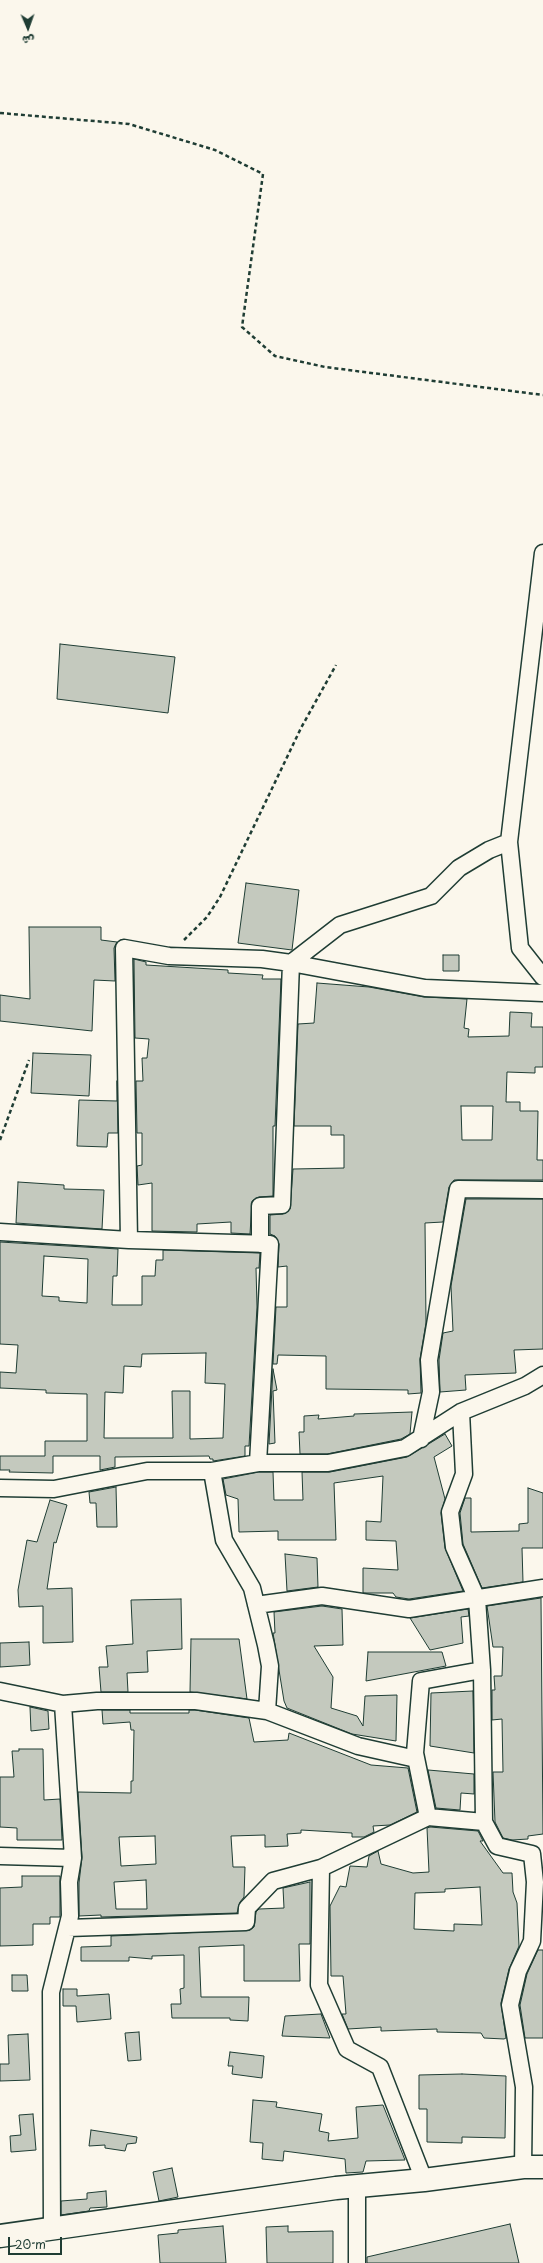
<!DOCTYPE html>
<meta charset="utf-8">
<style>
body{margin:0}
#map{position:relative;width:543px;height:2263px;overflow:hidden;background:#fbf7ec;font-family:"Playpen Sans","Playpen Sans Arabic",sans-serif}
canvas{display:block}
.north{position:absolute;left:8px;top:8px;width:40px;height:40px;-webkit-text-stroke:3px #fbf7ec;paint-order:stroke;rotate:178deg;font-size:11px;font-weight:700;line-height:16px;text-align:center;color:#1f3d34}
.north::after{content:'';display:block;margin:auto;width:14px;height:18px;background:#1f3d34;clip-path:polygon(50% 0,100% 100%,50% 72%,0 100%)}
.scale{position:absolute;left:8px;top:2237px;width:54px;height:18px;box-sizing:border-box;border:2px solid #1f3d34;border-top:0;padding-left:5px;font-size:12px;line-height:14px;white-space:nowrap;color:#1f3d34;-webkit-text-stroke:3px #fbf7ec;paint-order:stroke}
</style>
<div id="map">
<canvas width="543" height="2263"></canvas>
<div class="north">ش</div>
<div class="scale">20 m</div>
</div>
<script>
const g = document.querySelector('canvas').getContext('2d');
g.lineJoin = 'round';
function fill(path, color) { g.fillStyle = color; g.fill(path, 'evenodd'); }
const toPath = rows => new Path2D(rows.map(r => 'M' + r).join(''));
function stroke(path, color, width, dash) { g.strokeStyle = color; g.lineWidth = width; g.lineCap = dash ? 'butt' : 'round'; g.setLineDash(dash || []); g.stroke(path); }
const building = toPath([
 [60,644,175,657,168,713,57,699,60,644],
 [246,883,299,890,292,950,238,943,246,883],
 [29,927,101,927,101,940,117,942,114,948,115,981,94,980,92,1031,0,1021,0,995,30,999,29,927],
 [443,955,459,955,459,971,443,971,443,955],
 [134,959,146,962,146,965,228,970,228,973,263,975,262,979,281,979,275,1126,273,1126,273,1196,259,1197,252,1201,250,1234,231,1233,231,1222,197,1224,197,1232,152,1231,152,1183,138,1185,137,1166,142,1165,142,1133,137,1133,136,1081,143,1081,142,1058,147,1058,149,1039,135,1038,134,959],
 [317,983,369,987,424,997,467,999,464,1028,469,1029,468,1037,509,1036,510,1012,532,1013,531,1027,543,1027,543,1067,535,1067,535,1073,507,1072,506,1102,520,1102,520,1111,538,1111,537,1160,543,1160,543,1180,454,1180,449,1187,443,1222,425,1223,426,1323,420,1359,421,1393,408,1394,408,1390,326,1389,326,1356,278,1355,277,1364,273,1364,276,1307,287,1307,287,1266,278,1267,279,1244,275,1236,270,1234,270,1215,283,1214,290,1209,293,1169,344,1168,344,1135,331,1135,331,1126,294,1126,298,1024,314,1023,317,983],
 [461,1106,493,1106,492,1140,462,1140,461,1106],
 [33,1053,91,1055,89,1096,31,1093,33,1053],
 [117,1081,118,1133,108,1133,107,1147,77,1146,79,1100,117,1101,117,1081],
 [18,1182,64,1185,64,1189,104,1190,102,1229,16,1223,18,1182],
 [466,1199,543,1199,543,1349,514,1350,516,1373,465,1375,466,1390,440,1392,439,1360,443,1333,453,1331,451,1286,466,1199],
 [0,1242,118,1249,117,1276,113,1276,112,1305,142,1305,142,1276,155,1276,156,1260,163,1260,163,1250,260,1253,259,1268,256,1268,257,1307,249,1446,245,1446,245,1456,213,1461,213,1459,210,1459,209,1456,115,1457,115,1467,100,1470,100,1456,53,1456,53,1473,9,1472,10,1470,0,1470,0,1456,45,1456,45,1441,87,1441,87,1394,46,1393,46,1390,0,1388,0,1372,16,1373,18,1345,0,1344,0,1242],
 [44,1256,88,1259,87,1303,59,1301,59,1297,42,1296,44,1256],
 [206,1353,205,1383,225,1384,223,1438,190,1439,190,1391,172,1391,173,1438,104,1438,105,1392,123,1393,124,1366,141,1367,142,1354,206,1353],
 [273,1369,277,1390,273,1391,275,1443,269,1444,273,1369],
 [412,1412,410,1434,401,1439,327,1454,300,1454,299,1432,304,1432,304,1416,319,1415,318,1419,354,1416,354,1414,412,1412],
 [445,1434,452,1446,434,1457,445,1499,441,1513,445,1548,463,1591,409,1599,396,1597,393,1593,363,1593,363,1568,398,1570,396,1541,366,1540,366,1521,381,1522,383,1476,334,1483,336,1540,278,1540,278,1531,239,1532,238,1499,226,1495,223,1479,259,1472,273,1472,274,1500,303,1500,302,1472,330,1472,407,1457,445,1434],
 [116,1487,117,1527,97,1527,96,1503,90,1503,89,1492,116,1487],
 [528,1488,543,1493,543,1548,522,1548,523,1582,482,1588,463,1544,460,1513,465,1498,471,1498,471,1532,519,1531,519,1524,528,1523,528,1488],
 [50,1500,67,1505,56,1543,54,1542,47,1589,72,1588,73,1642,43,1643,43,1606,19,1607,18,1590,27,1540,37,1542,50,1500],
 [285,1554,317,1558,318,1587,287,1591,285,1554],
 [541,1598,543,1834,528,1836,528,1839,512,1840,503,1838,495,1822,493,1772,503,1772,502,1719,492,1720,492,1690,495,1690,494,1676,502,1676,503,1647,493,1647,487,1606,541,1598],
 [181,1599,182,1649,147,1651,148,1672,127,1673,128,1692,101,1692,99,1667,108,1667,106,1646,133,1644,131,1600,181,1599],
 [322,1606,342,1609,343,1645,314,1646,333,1677,331,1708,357,1716,363,1726,365,1696,397,1695,396,1741,352,1734,287,1708,284,1701,273,1633,275,1633,274,1612,322,1606],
 [468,1609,469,1616,461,1617,463,1643,430,1650,410,1618,468,1609],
 [191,1639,239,1639,247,1699,190,1692,191,1639],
 [29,1642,30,1665,0,1667,0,1643,29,1642],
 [368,1652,442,1652,446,1666,366,1681,368,1652],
 [473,1691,474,1753,430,1746,431,1693,473,1691],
 [30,1707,48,1711,49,1729,31,1731,30,1707],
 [102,1710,130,1710,130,1713,189,1713,189,1710,195,1710,249,1718,254,1742,288,1740,289,1733,371,1765,408,1768,417,1812,390,1825,373,1826,374,1832,364,1837,352,1837,352,1833,301,1830,301,1833,287,1834,288,1846,265,1847,265,1835,231,1836,233,1867,245,1867,244,1897,240,1902,237,1913,101,1917,101,1915,79,1916,79,1883,82,1857,78,1792,131,1793,131,1781,133,1781,134,1730,131,1730,130,1722,103,1724,102,1710],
 [155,1836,156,1864,121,1866,119,1837,155,1836],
 [146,1880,147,1909,116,1909,114,1882,146,1880],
 [19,1749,43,1749,44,1800,60,1799,62,1840,17,1840,17,1828,0,1827,0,1777,14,1777,12,1751,19,1751,19,1749],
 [428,1770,474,1774,474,1794,461,1793,460,1810,436,1808,428,1770],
 [430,1827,478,1831,483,1841,480,1841,503,1873,512,1873,513,1892,517,1903,519,1946,509,1969,501,2003,506,2038,504,2039,484,2038,481,2033,437,2032,437,2029,381,2031,381,2027,348,2029,342,2014,346,2014,343,1976,331,1976,330,1906,340,1886,346,1887,350,1866,367,1867,369,1856,378,1851,381,1864,413,1873,429,1872,427,1828,430,1827],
 [480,1887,482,1925,454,1924,454,1931,414,1929,415,1893,445,1892,445,1889,480,1887],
 [22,1876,60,1876,60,1917,50,1917,50,1924,33,1924,33,1945,0,1946,0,1888,22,1887,22,1876],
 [310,1882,310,1944,299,1944,300,1981,244,1981,244,1945,199,1947,201,1997,249,1997,248,2021,230,2020,230,2018,172,2018,171,2004,181,2004,180,1989,184,1988,184,1955,152,1956,152,1959,129,1957,129,1961,81,1961,81,1947,111,1946,111,1936,250,1930,254,1927,256,1912,259,1909,284,1908,283,1888,310,1882],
 [538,1950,543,1950,543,2038,525,2038,520,2005,527,1974,538,1950],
 [12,1975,27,1975,28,1991,12,1991,12,1975],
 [63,1989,77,1989,77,1996,109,1994,111,2019,77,2022,76,2006,63,2006,63,1989],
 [321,2014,330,2038,282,2036,285,2016,321,2014],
 [139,2032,141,2060,128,2061,125,2033,139,2032],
 [28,2034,30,2080,0,2081,0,2064,9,2064,8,2035,28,2034],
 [230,2052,264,2056,262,2078,232,2074,233,2066,228,2066,230,2052],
 [462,2074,506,2076,505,2138,462,2137,462,2143,427,2142,427,2109,419,2109,419,2075,462,2074],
 [253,2100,277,2102,276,2107,322,2114,319,2131,329,2133,328,2141,358,2138,356,2107,383,2105,405,2160,366,2161,363,2172,346,2173,345,2159,284,2151,283,2161,262,2159,263,2143,250,2142,253,2100],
 [33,2114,36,2150,11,2152,10,2136,21,2135,19,2115,33,2114],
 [91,2130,137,2137,136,2143,127,2144,125,2151,105,2148,105,2145,89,2146,91,2130],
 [172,2168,178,2197,159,2201,153,2172,172,2168],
 [106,2191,107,2207,90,2208,89,2211,61,2215,61,2201,87,2199,87,2193,106,2191],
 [510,2224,519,2263,367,2263,367,2257,510,2224],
 [223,2226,226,2263,160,2263,158,2235,178,2233,178,2230,223,2226],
 [288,2226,288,2232,333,2231,333,2263,267,2263,266,2227,288,2226]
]);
fill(building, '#c4c9be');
stroke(building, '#1f3d34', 1);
const minor = toPath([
 [543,553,509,842,520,948,543,977],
 [0,1232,129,1240,270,1244,258,1463],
 [129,1240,124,948,169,956,262,959,291,963,425,988,543,993],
 [260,1244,260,1206,282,1205,291,963,340,925,431,896,459,868,489,850,509,842],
 [461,1412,464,1474,450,1512,454,1547,477,1599,482,1670,484,1822,497,1846,532,1854,535,1882,532,1941,518,1971,510,2005,524,2087,523,2167],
 [421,1439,431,1392,429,1360,458,1189,543,1190],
 [212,1471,224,1540,252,1588,266,1645,270,1666,267,1711],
 [0,1488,54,1489,147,1471,212,1471,258,1463,328,1463,405,1448,461,1412,525,1386,543,1375],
 [256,1605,322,1596,409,1609,543,1588],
 [482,1670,421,1681,415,1753,428,1817,484,1822],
 [0,1691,63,1704,97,1701,196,1701,267,1711,358,1746,416,1759],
 [0,1856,73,1858],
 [68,1928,246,1922,247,1908,273,1881,321,1868],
 [424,2180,380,2067,347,2049,319,1985,321,1868,428,1817],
 [52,2228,51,1992,70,1916,69,1882,73,1858,63,1704],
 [357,2263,357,2186]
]);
const secondary = toPath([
 [0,2236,336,2188,424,2180,523,2167,543,2167]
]);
stroke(minor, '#1f3d34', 19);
stroke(secondary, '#1f3d34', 25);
stroke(toPath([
 [0,113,129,124,215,150,263,174,242,327,275,356,325,367,543,395],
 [184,940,207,917,220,897,301,728,336,665],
 [0,1140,29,1060]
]), '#1f3d34', 2.5, [4, 3]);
stroke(minor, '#fbf7ec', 16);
stroke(secondary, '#fbf7ec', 22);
</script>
